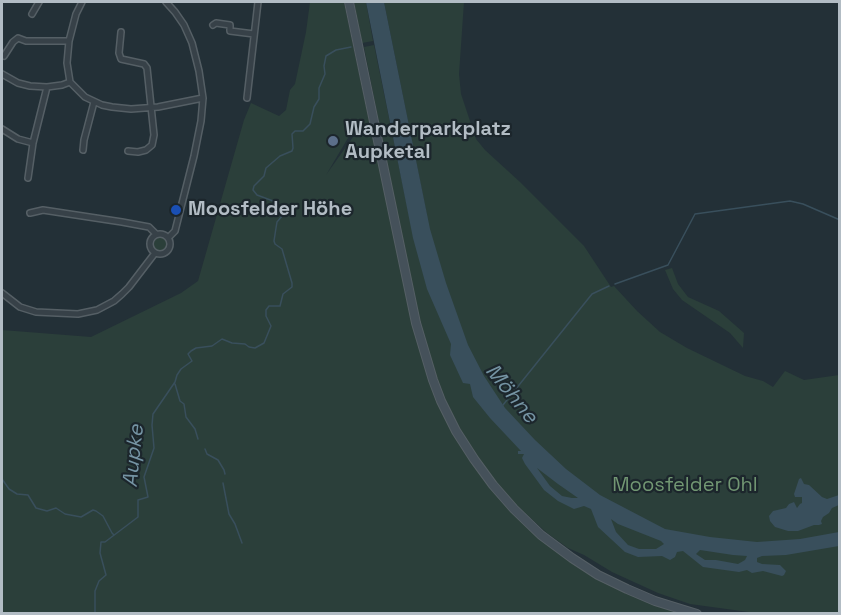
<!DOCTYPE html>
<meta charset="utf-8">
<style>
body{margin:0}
#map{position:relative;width:841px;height:615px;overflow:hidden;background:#233037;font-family:"Space Grotesk",sans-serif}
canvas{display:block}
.frame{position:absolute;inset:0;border:3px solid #b2bcc4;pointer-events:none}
</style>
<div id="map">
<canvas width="841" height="615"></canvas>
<div class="frame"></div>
</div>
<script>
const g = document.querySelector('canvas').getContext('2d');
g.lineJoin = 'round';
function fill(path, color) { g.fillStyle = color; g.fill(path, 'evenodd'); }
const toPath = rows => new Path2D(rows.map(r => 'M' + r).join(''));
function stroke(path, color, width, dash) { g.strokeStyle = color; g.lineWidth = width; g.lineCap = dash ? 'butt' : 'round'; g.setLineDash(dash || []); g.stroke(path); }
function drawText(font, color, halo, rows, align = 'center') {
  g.font = font + ' "Space Grotesk",sans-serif'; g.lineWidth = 4.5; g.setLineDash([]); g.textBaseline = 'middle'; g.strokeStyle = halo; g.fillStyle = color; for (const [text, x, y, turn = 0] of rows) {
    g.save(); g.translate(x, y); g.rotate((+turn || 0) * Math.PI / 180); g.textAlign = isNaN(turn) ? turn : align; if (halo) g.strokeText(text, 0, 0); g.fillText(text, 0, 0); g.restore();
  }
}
fill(toPath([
 [310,2,344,2,370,125,351,133,326,175,353,137,372,133,394,221,415,323,456,430,514,509,597,575,697,613,2,613,2,330,91,337,181,293,198,281,244,120,251,103,279,116,286,110,290,90,295,84,306,32],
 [354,2,366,2,373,41,362,43],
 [384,2,464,2,459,74,461,94,476,139,485,150,520,182,584,246,611,287,614,286,637,311,660,332,687,348,745,376,763,381,773,387,785,371,804,380,839,375,839,613,756,613,690,604,658,593,612,572,584,555,568,548,547,533,503,493,464,439,450,411,435,377,420,328,364,47,374,45,410,220,427,216],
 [160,236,166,237,168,242,164,250,157,252,154,249,154,243,155,240],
 [672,268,678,284,688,297,719,311,744,333,743,348,730,333,682,300,673,289,665,270]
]), '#2b3f3a');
fill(toPath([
 [366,2,384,2,430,229,446,283,468,345,484,376,505,408,535,440,566,469,600,495,665,529,710,537,757,542,800,539,839,532,839,546,786,555,762,556,757,558,757,562,762,564,780,565,786,571,784,575,782,576,763,571,752,573,747,570,739,572,703,567,683,551,677,552,675,557,670,560,662,556,638,557,625,552,598,527,591,509,584,506,574,509,558,501,544,490,525,464,522,458,524,454,518,454,518,451,521,451,490,418,473,397,470,384,463,383,450,355,451,344,427,289,413,238],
 [537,468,558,484,578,498,572,498,562,496,550,486],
 [611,519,618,524,661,541,664,544,656,549,639,549,628,545,616,532],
 [700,550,733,555,747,556,745,560,738,564,716,560,705,560,696,554],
 [801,478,804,484,809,485,822,497,827,499,839,495,839,505,832,508,829,513,823,517,821,521,822,524,819,525,814,525,798,531,788,531,775,527,770,521,769,516,773,511,786,508,789,504,794,502,797,508,800,504,802,503,802,497,795,497,794,494,799,479]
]), '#394f5c');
stroke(toPath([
 [615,284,668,265,695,214,790,201,803,204,840,220],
 [175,384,180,401,184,404,186,417,195,429,198,439],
 [503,405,592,294,609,286],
 [205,449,207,454,218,460,224,470,225,474],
 [2,479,9,489,17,494,28,495,36,508,47,511,56,508,65,514,81,517,93,510,96,511,103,516,112,533,114,535],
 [223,483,229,514,235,524,242,543],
 [95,614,95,591,99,581,106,575,100,553,101,542,105,542,138,517,138,500,148,497,144,477,154,448,152,425,153,414,175,382,177,375,181,369,192,361,188,354,191,351,196,348,212,346,222,339,232,343,245,344,249,347,255,348,264,343,271,326,266,316,266,310,269,306,280,306,283,294,292,287,292,283,282,249,275,244,274,241,276,228,277,222,282,216,282,211,273,201,257,195,253,190,254,186,264,176,266,168,280,156,292,151,293,148,292,134,295,131,303,131,310,124,314,107,319,99,319,88,325,74,324,66,326,56,336,50,351,47]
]), '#394f5c', 1.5);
const street = toPath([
 [82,2,76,14,69,41,67,63,70,82,85,97,102,105,112,107,131,109,158,107,203,98],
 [166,2,175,12,184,25,192,43,199,71,203,98,201,121,194,156,175,231,169,237],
 [32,14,39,2],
 [213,25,216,23,230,25,230,31,254,34],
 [121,32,119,53,121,59,144,64,147,68,154,135,152,145,146,150,138,152,128,151],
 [4,56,13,42,18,38,26,41,69,41],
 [2,74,18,83,30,86,47,87,62,85,70,82],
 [247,98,258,2],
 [2,129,18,139,33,143,47,87],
 [83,150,84,140,94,102],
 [28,178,33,143],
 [30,213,43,210,122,222,149,227,156,234],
 '150 244a10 10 0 1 1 20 0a10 10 0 1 1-20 0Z',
 [2,293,20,307,36,312,78,314,97,310,114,301,122,294,129,287,155,253]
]);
const secondary = toPath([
 [349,2,416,323,433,380,441,401,456,431,474,459,493,485,514,509,541,535,572,558,598,575,627,589,655,601,697,614]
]);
stroke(street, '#555f65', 8);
stroke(secondary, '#555f65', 10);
stroke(street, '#374148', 5);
stroke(secondary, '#45515a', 8);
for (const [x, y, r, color] of [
 [333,141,6,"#5c6f8a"],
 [176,210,6,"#1a4fb4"]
]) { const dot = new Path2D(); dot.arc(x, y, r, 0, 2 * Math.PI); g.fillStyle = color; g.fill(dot); stroke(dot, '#1c262c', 2); }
drawText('bold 20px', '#b2bcc4', '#1c262c', [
 ["Wanderparkplatz",345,130],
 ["Aupketal",345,153],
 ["Moosfelder Höhe",188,210]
], 'left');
drawText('20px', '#729773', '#1c262c', [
 ["Moosfelder Ohl",685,486]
]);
drawText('italic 21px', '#7594a4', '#1c262c', [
 ["Möhne",511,394,51],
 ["Aupke",134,456,-84]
]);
</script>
